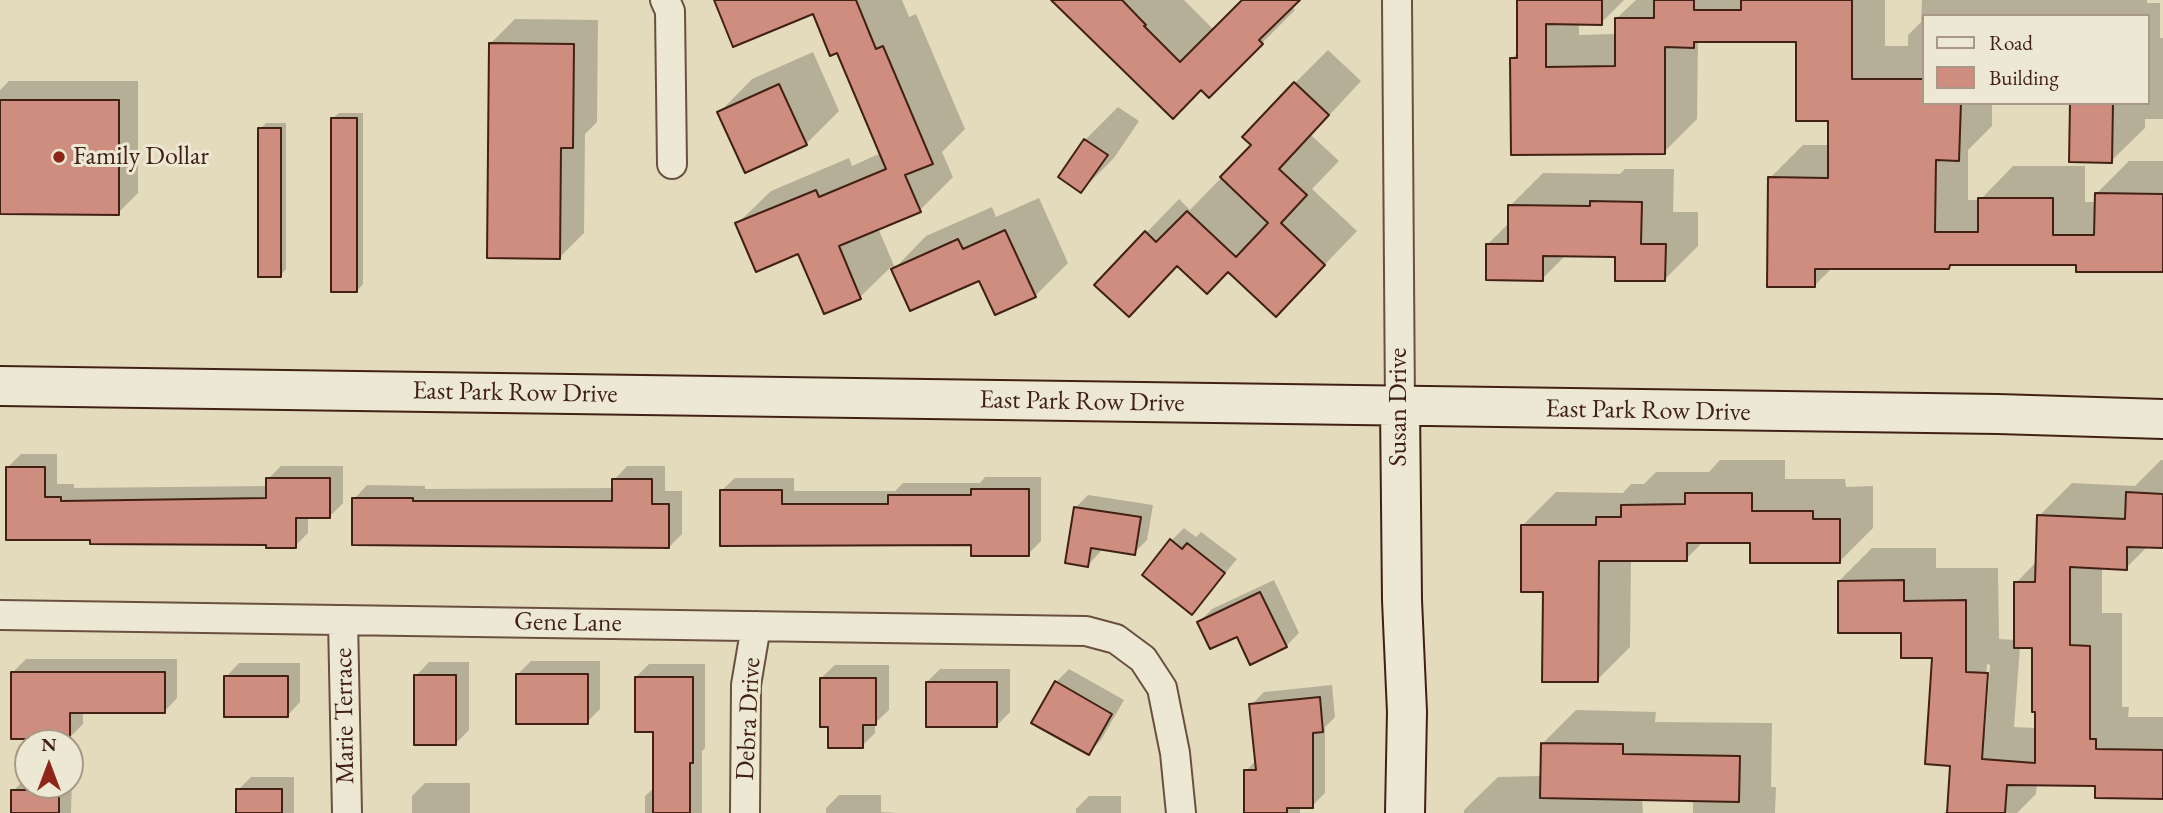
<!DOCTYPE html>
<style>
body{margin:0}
#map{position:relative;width:2163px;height:813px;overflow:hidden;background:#e4dbbd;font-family:"EB Garamond",serif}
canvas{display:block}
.legend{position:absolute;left:1922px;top:14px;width:228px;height:91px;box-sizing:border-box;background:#ede8d4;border:2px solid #a99888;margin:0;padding:9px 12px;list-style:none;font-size:21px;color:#422115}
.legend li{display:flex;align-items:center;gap:14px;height:35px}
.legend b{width:35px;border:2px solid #a99888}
.north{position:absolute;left:14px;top:729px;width:70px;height:70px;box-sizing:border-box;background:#ede8d4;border:2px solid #a99888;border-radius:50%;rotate:0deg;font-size:19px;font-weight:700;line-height:28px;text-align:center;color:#422115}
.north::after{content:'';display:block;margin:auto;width:24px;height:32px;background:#8f2418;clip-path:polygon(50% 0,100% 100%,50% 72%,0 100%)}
</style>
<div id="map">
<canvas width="2163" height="813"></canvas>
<ul class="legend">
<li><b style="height:9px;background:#ede8d4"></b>Road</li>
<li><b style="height:19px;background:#ce8d7e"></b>Building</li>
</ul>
<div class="north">N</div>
</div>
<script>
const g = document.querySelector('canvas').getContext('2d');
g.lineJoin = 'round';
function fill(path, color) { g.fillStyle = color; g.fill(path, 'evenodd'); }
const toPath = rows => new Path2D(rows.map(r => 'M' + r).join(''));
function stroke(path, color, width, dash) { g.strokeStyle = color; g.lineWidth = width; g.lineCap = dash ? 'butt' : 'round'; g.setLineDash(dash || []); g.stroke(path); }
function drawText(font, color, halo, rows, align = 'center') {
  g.font = font + ' "EB Garamond",serif'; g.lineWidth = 6; g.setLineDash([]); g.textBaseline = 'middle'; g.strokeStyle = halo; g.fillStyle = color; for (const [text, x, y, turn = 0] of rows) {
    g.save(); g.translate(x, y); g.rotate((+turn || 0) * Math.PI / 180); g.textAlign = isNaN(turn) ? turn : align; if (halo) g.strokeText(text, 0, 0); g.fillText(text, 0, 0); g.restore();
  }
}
fill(toPath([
 [717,0,902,0,909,17,916,14,965,129,942,152,953,177,920,210,878,228,895,268,926,236,992,207,996,217,1039,198,1068,263,1035,296,980,278,911,309,892,266,860,297,825,312,799,252,737,224,771,191,849,158,852,166,881,153,838,51,814,12],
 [1065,0,1184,0,1214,30,1244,0,1298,0,1291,6,1295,10,1209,96,1201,88],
 [1519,0,1624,0,1601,23,1579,22,1579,35,1617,34,1617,18,1636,0,1885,0,1885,46,1908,46,1908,35,1921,22,1922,0,2147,0,2147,3,2160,3,2160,38,2163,38,2163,119,2145,119,2145,128,2111,161,2071,103,2147,103,2147,16,1923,16,1923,103,1992,103,1992,126,1968,150,1968,200,1980,200,2013,166,2085,166,2085,202,2096,202,2096,194,2129,161,2163,161,2163,271,2078,263,1953,263,1949,268,1833,267,1814,286,1770,178,1803,145,1829,145,1829,119,1798,41,1698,40,1697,119,1664,152,1511,59,1519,52],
 [515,19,598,20,597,122,585,134,584,233,559,258,490,44],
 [1328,50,1361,81,1311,135,1339,161,1312,189,1357,231,1309,281,1178,264,1096,285,1179,199,1190,210,1222,177,1253,145,1295,83],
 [813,52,839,111,806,144,719,113,752,79],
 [9,81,138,81,138,193,118,213,0,213,0,90],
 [1118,107,1139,121,1114,158,1081,191,1085,140],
 [339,113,363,113,363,284,357,291,332,119],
 [266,123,286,123,286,269,280,276,260,129],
 [1625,169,1674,169,1673,212,1698,212,1698,246,1665,279,1617,255,1566,255,1542,279,1488,244,1510,222,1510,206,1543,173,1620,174],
 [21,454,57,454,57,484,74,484,74,488,268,486,268,479,281,466,343,466,343,503,330,516,308,516,308,533,295,546,92,539,8,467],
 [1720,460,1785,460,1785,479,1845,479,1846,487,1873,486,1873,528,1840,561,1752,541,1704,541,1686,559,1631,559,1630,647,1597,680,1545,590,1523,525,1556,492,1623,493,1631,484,1644,484,1656,472,1709,472],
 [2161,460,2163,460,2163,546,2148,546,2126,568,2102,567,2102,613,2122,613,2122,707,2129,707,2128,717,2163,717,2163,797,2097,785,2037,784,2036,794,2017,813,1944,813,1949,808,1952,764,1934,656,1839,581,1872,548,1936,548,1936,568,1998,568,1999,639,2016,640,2016,583,2037,561,2039,516,2072,483,2135,486],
 [2020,646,2033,647,2037,728,2014,727],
 [1987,664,1990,665,1985,733,1982,733],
 [627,466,665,466,665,491,682,491,682,534,669,547,354,499,367,485,425,486,425,489,614,488,614,480],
 [985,477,1041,477,1041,541,1028,554,972,544,721,544,721,491,735,478,794,478,794,491,895,491,903,483,980,483],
 [1088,495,1153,505,1147,540,1134,553,1101,548,1101,551,1088,565,1075,508],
 [1184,528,1196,537,1201,532,1237,559,1192,613,1171,541],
 [1274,580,1299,633,1286,646,1199,622,1212,609],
 [26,659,177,659,177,698,164,712,83,712,83,724,70,737,13,672],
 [531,661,600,661,600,709,587,722,518,674],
 [429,662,469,662,469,730,456,743,416,676],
 [239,663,300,663,300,702,287,716,226,677],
 [649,664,705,664,705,748,702,751,702,813,645,813,645,796,655,787,655,730,636,677],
 [835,665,889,665,889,710,875,723,875,733,862,746,830,725,821,678],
 [940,669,1010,669,1010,712,997,725,927,682],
 [1069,669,1124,700,1101,740,1088,753,1056,682],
 [1332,685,1335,717,1325,727,1325,793,1312,806,1300,806,1300,813,1245,813,1246,771,1256,760,1251,705,1264,692],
 [1576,710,1656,712,1655,722,1772,723,1771,787,1776,787,1775,813,1693,813,1693,799,1642,798,1643,813,1464,813,1464,810,1498,777,1542,776,1543,743],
 [251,777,294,777,294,813,238,813,238,790],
 [26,778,28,778,28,785,70,785,72,778,71,813,13,813,13,791],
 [425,783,470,783,470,813,412,813,412,796],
 [839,795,881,795,881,812,898,813,826,813,826,808],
 [1089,796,1121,796,1121,813,1076,813,1076,809]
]), '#0003');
const building = toPath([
 [714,0,856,0,876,49,883,46,933,164,905,175,921,212,839,246,861,299,824,314,798,254,756,272,735,223,816,190,819,197,886,169,837,53,830,56,813,14,733,47,714,0],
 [1051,0,1122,0,1146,25,1144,26,1180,62,1242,0,1300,0,1259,40,1263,44,1209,98,1201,90,1173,119,1051,0],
 [1517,0,1602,0,1602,25,1546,24,1546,67,1615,66,1615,18,1654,18,1654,0,1694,0,1694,10,1741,10,1741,0,1852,0,1852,79,1923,79,1923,103,1961,103,1959,161,1936,160,1935,232,1978,232,1978,198,2053,198,2053,235,2094,235,2095,193,2163,194,2163,272,2076,272,2076,265,1950,265,1949,269,1815,269,1815,287,1767,287,1768,177,1828,178,1828,121,1796,121,1796,42,1694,42,1694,48,1665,47,1665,154,1511,155,1510,58,1517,58,1517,0],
 [489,43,574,44,573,148,561,148,560,259,487,258,489,43],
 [1294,82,1329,115,1279,169,1307,195,1281,223,1325,265,1276,317,1228,272,1207,294,1177,266,1129,317,1094,285,1145,231,1156,242,1187,211,1236,257,1268,223,1220,177,1251,145,1242,137,1294,82],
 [779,84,807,145,745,173,717,112,779,84],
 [0,100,119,100,119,215,0,214,0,100],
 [2070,103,2113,103,2112,163,2069,162,2070,103],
 [331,118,357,118,357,292,331,292,331,118],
 [258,128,281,128,281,277,258,277,258,128],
 [1084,139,1108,155,1081,193,1058,177,1084,139],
 [1590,201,1642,202,1641,244,1666,244,1665,281,1615,281,1615,257,1543,256,1543,281,1486,280,1486,244,1508,244,1508,205,1590,206,1590,201],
 [1005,230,1036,297,995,315,979,281,910,311,891,269,958,239,963,249,1005,230],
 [6,467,45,467,45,497,61,497,61,501,266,498,266,478,330,478,330,518,296,518,296,548,266,548,266,545,90,544,90,540,6,540,6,467],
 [612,479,652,479,652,504,669,504,669,548,352,545,352,498,413,498,413,501,612,501,612,479],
 [971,489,1029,489,1029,556,971,556,971,545,720,546,720,490,782,490,782,504,888,504,888,495,971,495,971,489],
 [2126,492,2163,494,2163,548,2127,547,2127,570,2070,567,2070,645,2090,646,2090,739,2096,739,2096,749,2163,750,2163,799,2095,798,2095,786,2007,785,2005,813,1947,813,1950,766,1925,764,1932,658,1901,658,1901,633,1838,633,1838,581,1904,580,1904,601,1966,600,1966,672,1988,673,1982,759,2035,763,2035,712,2032,712,2032,648,2014,648,2014,582,2035,582,2037,515,2125,519,2126,492],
 [1685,493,1752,493,1752,511,1813,511,1813,519,1840,519,1840,563,1750,563,1750,543,1687,543,1687,561,1599,561,1598,682,1542,682,1543,592,1521,592,1521,525,1596,525,1596,517,1621,517,1621,505,1685,504,1685,493],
 [1074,507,1141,517,1135,555,1091,548,1088,567,1065,563,1074,507],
 [1170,539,1182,549,1187,543,1225,573,1192,615,1142,575,1170,539],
 [1260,592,1287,647,1250,665,1237,637,1210,649,1197,622,1260,592],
 [11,672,165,672,165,713,70,713,70,739,11,739,11,672],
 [516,674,588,674,588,724,516,724,516,674],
 [414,675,456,675,456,745,414,745,414,675],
 [224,676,288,676,288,717,224,717,224,676],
 [635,677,693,677,693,763,690,763,690,813,653,813,653,732,635,732,635,677],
 [820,678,876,678,876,725,863,725,863,748,828,748,828,727,820,727,820,678],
 [1055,681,1112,714,1089,755,1031,723,1055,681],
 [926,682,997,682,997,727,926,727,926,682],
 [1320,697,1323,732,1313,733,1313,808,1287,808,1287,813,1244,813,1244,770,1256,770,1249,704,1320,697],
 [1541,743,1623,744,1623,754,1740,756,1739,802,1540,798,1541,743],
 [236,789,282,789,282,813,236,813,236,789],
 [11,790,59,790,59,813,11,813,11,790]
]);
fill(building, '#ce8d7e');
stroke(building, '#422115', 2);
const street = toPath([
 [665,0,670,11,672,164],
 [1397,0,1400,407],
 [0,615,1086,631,1116,639,1143,659,1162,688,1175,753,1181,813],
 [343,620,347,813],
 [745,813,746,685,756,626]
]);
const secondary = toPath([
 [0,386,1998,414,2163,419],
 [1400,407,1402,600,1407,712,1405,813]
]);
stroke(street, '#6a503f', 32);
stroke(secondary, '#422115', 42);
stroke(street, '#ede8d4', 28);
stroke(secondary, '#ede8d4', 38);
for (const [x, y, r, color] of [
 [59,157,7,"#8f2418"]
]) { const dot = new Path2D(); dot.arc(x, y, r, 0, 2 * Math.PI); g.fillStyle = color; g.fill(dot); stroke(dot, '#ede8d4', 2.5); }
drawText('26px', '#422115', '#ede8d4', [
 ["Family Dollar",73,157]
], 'left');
drawText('26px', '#422115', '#ede8d4', [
 ["East Park Row Drive",515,393,1],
 ["East Park Row Drive",1082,402,1],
 ["Susan Drive",1399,407,-90],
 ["East Park Row Drive",1648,411,1],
 ["Gene Lane",568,623,1],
 ["Marie Terrace",345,716,-91],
 ["Debra Drive",749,719,-87]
]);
</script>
